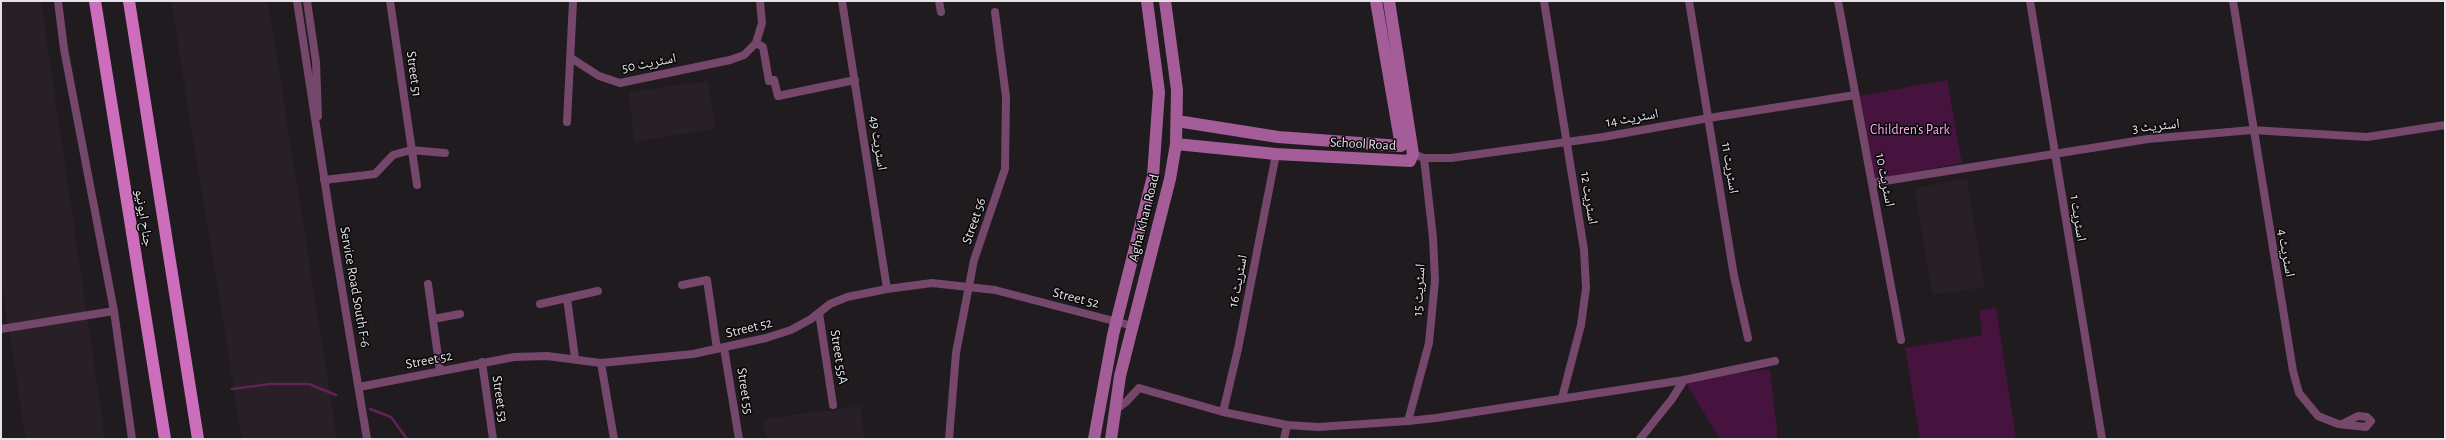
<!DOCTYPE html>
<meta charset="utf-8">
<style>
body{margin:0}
#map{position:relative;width:2446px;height:440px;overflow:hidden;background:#201b1e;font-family:"Alegreya Sans",sans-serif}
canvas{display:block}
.frame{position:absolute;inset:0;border:2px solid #e5e2e5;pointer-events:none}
</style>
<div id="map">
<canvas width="2446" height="440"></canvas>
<div class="frame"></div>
</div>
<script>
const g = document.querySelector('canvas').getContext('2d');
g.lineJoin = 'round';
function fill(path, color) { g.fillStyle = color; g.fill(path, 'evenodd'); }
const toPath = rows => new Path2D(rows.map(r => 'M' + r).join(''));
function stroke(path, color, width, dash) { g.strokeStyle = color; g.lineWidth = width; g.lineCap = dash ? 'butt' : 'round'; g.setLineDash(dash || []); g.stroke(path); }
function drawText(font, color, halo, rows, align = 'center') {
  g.font = font + ' "Alegreya Sans","Noto Naskh Arabic",sans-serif'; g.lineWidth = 3; g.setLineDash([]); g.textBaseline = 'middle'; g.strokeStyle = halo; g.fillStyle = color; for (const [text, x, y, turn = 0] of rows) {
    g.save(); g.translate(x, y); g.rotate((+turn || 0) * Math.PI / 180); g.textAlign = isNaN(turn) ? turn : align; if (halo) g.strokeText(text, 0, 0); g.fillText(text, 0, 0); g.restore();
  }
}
fill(toPath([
 [1,1,41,1,105,439,26,439,1,283],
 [171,1,268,1,337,439,242,439],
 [708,81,715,129,634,142,629,92],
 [1967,178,1985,287,1933,295,1914,188],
 [860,406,865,439,766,439,763,419]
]), '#291f27');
fill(toPath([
 [1947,80,1962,163,1874,179,1859,96],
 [1996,308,2016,439,1920,439,1905,348,1982,335,1979,310],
 [1770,369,1778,439,1720,439,1684,380]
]), '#46133f');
stroke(toPath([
 [232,389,270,384,309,384,336,395],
 [370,409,391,417,407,439]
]), '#622159', 2.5);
stroke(toPath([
 [58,1,64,49,114,311,132,439],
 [297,1,332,229,367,439],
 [307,1,316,62,318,116],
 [390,1,417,185],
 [842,1,887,289],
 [939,1,941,12],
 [1544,1,1584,250,1586,288,1581,325,1562,398],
 [1689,1,1734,276,1748,338],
 [1838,1,1901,340],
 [2030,1,2102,439],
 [2233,1,2293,371,2299,393,2318,416,2338,424,2366,427,2371,421,2367,417,2358,416,2344,423],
 [756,43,762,23,760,1],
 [571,58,599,76,620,83,730,60,744,55,756,43,763,47,769,81,774,80,778,96,855,80],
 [567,122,573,1],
 [1413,154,1424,158,1451,158,1603,137,1709,118,1855,95],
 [324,180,375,174,393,155,411,150,445,153],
 [1872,183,2148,139,2252,130,2367,137,2445,125],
 [428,284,440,371],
 [682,285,707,280,717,349],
 [567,298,575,358],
 [540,304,598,291],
 [819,313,833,405],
 [433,319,460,314],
 [1,329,114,311],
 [724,348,739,439],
 [482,362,493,439],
 [601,363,614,439],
 [359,387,514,357,547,356,601,363,693,354,766,338,791,330,811,319,830,304,847,297,887,289,932,283,995,290,1133,326],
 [1115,410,1126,402,1139,388,1223,412,1287,425,1318,427,1408,421,1436,418,1684,380,1775,361],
 [1223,412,1238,349,1276,154],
 [1408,421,1429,343,1435,280,1433,238,1424,158],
 [949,439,956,353,974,260,1005,169,1006,97,995,12],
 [1284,439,1287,425],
 [1640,439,1672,399,1684,380]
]), '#74476b', 8);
stroke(toPath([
 [1177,121,1278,137,1401,146,1376,1],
 [1176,144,1276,154,1410,161,1413,154,1389,1],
 [1094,439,1113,335,1153,176,1159,92,1147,1],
 [1111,439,1120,376,1170,179,1176,144,1177,90,1165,1]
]), '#a55d99', 12);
stroke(toPath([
 [95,1,165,439],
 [129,1,198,439]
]), '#cc6ebc', 12);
drawText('14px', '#e5e2e5', '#080608', [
 ["اسٹریٹ 50",649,63,-11],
 ["Street 51",414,74,82],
 ["اسٹریٹ 14",1632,118,-10],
 ["اسٹریٹ 3",2156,126,-6],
 ["اسٹریٹ 49",878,143,81],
 ["School Road",1363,144,3],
 ["اسٹریٹ 11",1730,168,81],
 ["اسٹریٹ 10",1885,180,79],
 ["اسٹریٹ 12",1589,198,81],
 ["جناح ایونیو",144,218,81],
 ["Agha Khan Road",1144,218,-76],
 ["اسٹریٹ 1",2078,218,81],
 ["Street 56",974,221,-71],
 ["اسٹریٹ 4",2286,253,80],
 ["اسٹریٹ 16",1238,281,-79],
 ["Service Road South F-6",355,287,80],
 ["اسٹریٹ 15",1419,290,-87],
 ["Street 52",1076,298,14],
 ["Street 52",749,328,-14],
 ["Street 55A",839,357,81],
 ["Street 52",429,360,-11],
 ["Street 55",745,391,81],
 ["Street 53",500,399,82]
]);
drawText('14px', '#f9aceb', '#080608', [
 ["Children's Park",1910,130]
]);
</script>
